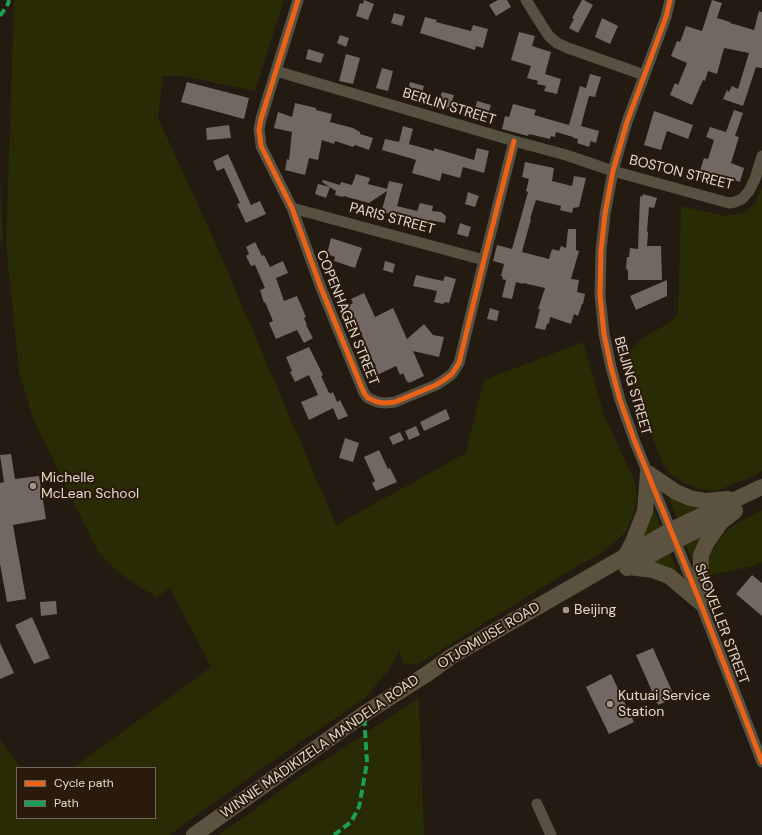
<!DOCTYPE html>
<style>
body{margin:0}
#map{position:relative;width:762px;height:835px;overflow:hidden;background:#231a12;font-family:"DM Sans",sans-serif}
canvas{display:block}
.legend{position:absolute;left:16px;top:767px;width:140px;height:52px;box-sizing:border-box;background:#291a0c;border:1px solid #73665a;margin:0;padding:5px 7px;list-style:none;font-size:12px;color:#e3d8cf}
.legend li{display:flex;align-items:center;gap:8px;height:20px}
.legend b{width:20px;border:1px solid #73665a}
</style>
<div id="map">
<canvas width="762" height="835"></canvas>
<ul class="legend">
<li><b style="height:5px;background:#ea6118"></b>Cycle path</li>
<li><b style="height:5px;background:#1a9f57"></b>Path</li>
</ul>
</div>
<script>
const g = document.querySelector('canvas').getContext('2d');
g.lineJoin = 'round';
function fill(path, color) { g.fillStyle = color; g.fill(path, 'evenodd'); }
const toPath = rows => new Path2D(rows.map(r => 'M' + r).join(''));
function stroke(path, color, width, dash) { g.strokeStyle = color; g.lineWidth = width; g.lineCap = dash ? 'butt' : 'round'; g.setLineDash(dash || []); g.stroke(path); }
function drawText(font, color, halo, rows, align = 'center') {
  g.font = font + ' "DM Sans",sans-serif'; g.lineWidth = 4; g.setLineDash([]); g.textBaseline = 'middle'; g.strokeStyle = halo; g.fillStyle = color; for (const [text, x, y, turn = 0] of rows) {
    g.save(); g.translate(x, y); g.rotate((+turn || 0) * Math.PI / 180); g.textAlign = isNaN(turn) ? turn : align; if (halo) g.strokeText(text, 0, 0); g.fillText(text, 0, 0); g.restore();
  }
}
fill(toPath([
 [14,0,284,0,255,91,183,76,163,76,158,118,214,240,336,525,466,453,484,380,583,342,604,415,635,482,637,497,633,516,627,531,603,552,564,574,420,663,404,665,399,651,388,671,364,699,284,753,169,835,0,835,0,740,21,768,17,768,17,818,155,818,155,768,73,768,211,667,170,588,157,597,138,586,119,573,98,552,33,419,19,372,6,246],
 [0,171,3,241,0,241],
 [762,187,762,471,752,477,716,491,699,489,684,483,671,474,661,461,632,380,629,352,641,339,667,324,678,315,681,206,724,216,743,213,755,204],
 [666,491,706,507,678,521],
 [652,504,662,529,633,545],
 [762,510,762,562,753,566,707,576,709,557,721,536,735,524],
 [708,528,694,567,684,540],
 [668,548,681,582,647,563],
 [419,698,424,835,219,835,306,772]
]), '#282b03');
fill(toPath([
 [364,0,374,4,368,20,356,16,360,3,363,4],
 [498,0,507,0,511,7,496,16,489,5],
 [582,0,584,0,593,5,578,33,569,28,574,19,572,18],
 [712,0,722,3,717,18,730,22,730,23,754,30,759,11,762,12,762,68,756,67,743,106,723,99,727,90,729,92,732,86,738,89,749,53,724,48,717,74,708,71,705,81,703,80,692,105,670,95,675,83,678,85,687,63,671,56,677,41,680,42,686,26,702,31],
 [394,13,405,16,402,26,391,23],
 [425,17,437,20,436,22,471,31,473,25,488,29,483,48,476,46,475,50,420,33],
 [602,18,618,26,610,44,595,37],
 [519,32,535,36,532,46,551,52,545,74,561,79,557,94,544,91,546,86,537,84,538,81,527,78,531,66,511,60],
 [340,35,349,38,346,47,337,43],
 [308,49,324,54,321,63,306,59],
 [346,54,360,58,353,84,339,81],
 [382,68,393,71,388,91,376,88],
 [590,74,601,77,595,97,589,96,581,126,599,131,596,143,591,141,589,147,577,143,578,139,573,138,573,137,556,132,555,137,551,136,550,139,529,134,528,136,502,129,505,116,509,117,513,104,536,110,534,115,569,125,580,86,586,88],
 [187,82,249,98,244,119,181,102],
 [410,82,424,86,420,99,407,95],
 [442,92,454,95,450,108,447,107,445,110,437,108],
 [477,101,491,105,487,119,483,118,480,120,473,118],
 [295,103,316,108,316,110,332,114,330,122,353,128,360,132,360,134,373,138,369,150,355,145,353,147,335,141,334,144,322,140,318,160,309,158,305,175,285,170,287,159,289,160,292,132,274,128,278,112,292,117],
 [734,110,743,113,735,136,739,137,731,163,744,168,740,182,721,176,718,183,698,177,704,158,708,159,714,140,706,137,710,127,726,132],
 [654,111,693,125,688,139,667,131,661,150,644,145],
 [229,125,231,138,207,140,206,128],
 [403,126,413,129,409,144,434,151,434,148,474,160,477,148,489,151,484,173,463,167,460,178,442,173,440,181,412,173,416,160,413,159,382,150,385,139,399,142],
 [228,154,251,205,260,201,266,214,246,223,237,204,240,203,224,168,217,171,213,161],
 [525,162,554,168,552,181,572,186,574,176,586,178,579,207,573,208,572,213,560,210,561,206,536,200,530,219,531,219,522,252,549,259,552,249,559,251,561,246,566,248,568,229,576,229,576,250,579,251,571,279,579,280,577,292,585,294,583,304,582,304,578,316,574,314,571,324,550,317,549,323,547,324,545,330,535,328,540,309,538,309,545,288,523,283,523,284,516,282,512,299,502,297,506,280,502,279,503,277,501,276,504,264,493,261,497,245,512,249,528,192,526,191,529,179,522,177],
 [356,174,370,178,368,184,387,189,389,181,403,184,397,206,417,211,420,203,433,206,432,211,441,212,446,216,445,223,429,220,428,224,385,213,386,212,382,210,387,191,369,203,347,197,344,196,343,197,335,195,336,191,322,182,323,180,340,185,341,182,352,185],
 [318,184,330,187,326,198,315,194],
 [468,192,479,196,475,207,465,204],
 [643,194,657,198,654,208,649,207,647,231,648,232,647,246,661,246,662,280,628,280,628,271,626,268,627,257,629,257,630,248,638,249,640,196,642,197],
 [460,223,471,227,468,237,457,234],
 [331,238,362,248,355,268,334,261,335,257,327,254],
 [255,242,262,256,264,255,270,267,283,261,288,273,276,278,284,301,297,296,306,317,304,318,307,325,306,325,313,338,304,343,297,330,276,339,269,323,273,321,265,302,264,303,260,290,265,288,255,265,251,266,246,256,249,254,246,247],
 [385,261,395,264,393,273,383,270],
 [416,275,443,281,445,276,456,279,449,303,445,302,443,304,434,302,437,291,413,286],
 [667,280,667,296,636,310,630,296],
 [364,293,375,317,393,308,407,339,424,324,433,335,444,337,439,357,413,351,424,376,409,383,408,381,407,382,403,373,400,375,396,366,377,375,374,368,376,366,373,361,356,321,354,322,347,306,353,303,351,299],
 [490,308,499,311,497,321,487,319],
 [309,347,323,375,321,376,329,393,330,392,330,394,333,392,337,402,340,400,348,416,338,420,333,408,309,420,301,402,318,395,309,375,295,382,290,372,292,371,286,357],
 [446,409,450,419,424,431,420,422],
 [416,426,420,435,409,440,405,431],
 [400,432,404,440,393,445,389,437],
 [345,438,359,443,353,462,339,458],
 [379,450,388,469,390,468,397,482,376,491,372,483,375,481,364,457],
 [11,454,15,479,39,476,46,519,13,525,26,599,7,602,0,564,0,483,4,482,0,455],
 [752,575,762,583,762,616,736,594],
 [56,601,57,614,41,616,40,602],
 [32,617,50,658,34,664,15,625],
 [0,643,14,673,0,679],
 [653,648,675,698,658,705,636,655],
 [611,674,634,722,609,734,586,687]
]), '#716863');
stroke(toPath([
 [298,0,261,119,259,130,260,137,261,146,292,208,321,288,364,393,368,398,377,402,385,403,395,402,436,385,444,380,452,374,459,363,484,260,514,141],
 [526,0,543,27,549,36,557,43,568,48,644,75],
 [670,0,666,17,627,122,613,171,605,214,601,251,600,295,604,334,611,367,620,400,635,442,700,602,762,762],
 [276,71,514,141,566,155,613,171,729,203,735,202,742,199,749,191,755,179,762,156],
 [292,208,484,260],
 [537,804,551,835]
]), '#575142', 11);
stroke(toPath([
 [625,557,633,542,645,511,648,473,676,492,690,498,706,501,728,499],
 [629,567,653,570,669,576,700,602],
 [627,568,676,541,719,519],
 [700,602,701,555,707,542,721,522,735,511],
 [194,835,364,714,427,674,452,656,671,530,762,487]
]), '#5b5340', 16);
stroke(toPath([
 [0,16,8,4,9,0],
 [334,835,351,822,359,807,367,763,364,714]
]), '#1a9f57', 4, [8, 4]);
stroke(toPath([
 [298,0,261,119,259,130,260,137,261,146,292,208,321,288,364,393,368,398,377,402,385,403,395,402,436,385,444,380,452,374,459,363,484,260,514,141],
 [670,0,666,17,627,122,613,171,605,214,601,251,600,295,604,334,611,367,620,400,635,442,700,602,762,762]
]), '#ea6118', 5);
for (const [x, y, r, color] of [
 [33,486,4,"#a0968d"],
 [566,610,4,"#a0968d"],
 [610,704,4,"#a0968d"]
]) { const dot = new Path2D(); dot.arc(x, y, r, 0, 2 * Math.PI); g.fillStyle = color; g.fill(dot); stroke(dot, '#291a0c', 1.5); }
drawText('14px', '#e3d8cf', '#291a0c', [
 ["BERLIN STREET",449,107,17],
 ["BOSTON STREET",681,173,14],
 ["PARIS STREET",392,219,15],
 ["COPENHAGEN STREET",347,318,68],
 ["BEIJING STREET",632,386,74],
 ["SHOVELLER STREET",721,624,69],
 ["OTJOMUISE ROAD",489,636,-31],
 ["WINNIE MADIKIZELA MANDELA ROAD",320,747,-35]
]);
drawText('14px', '#e3d8cf', '#291a0c', [
 ["Michelle",41,478],
 ["McLean School",41,494],
 ["Beijing",574,610],
 ["Kutuai Service",618,696],
 ["Station",618,712]
], 'left');
</script>
